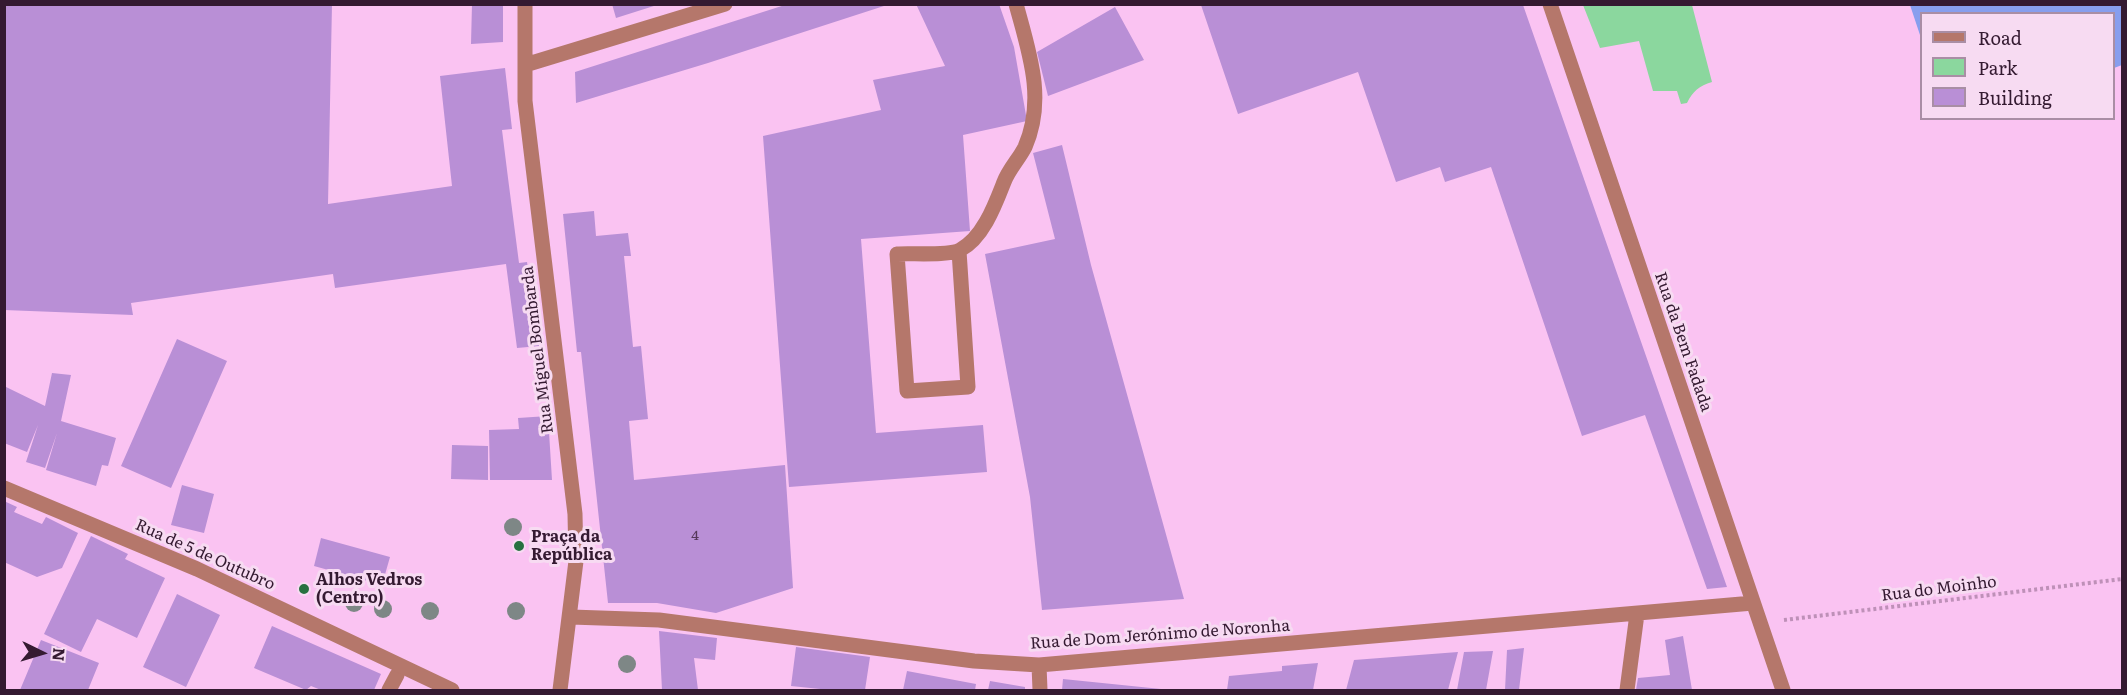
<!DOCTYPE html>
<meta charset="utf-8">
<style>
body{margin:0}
#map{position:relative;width:2127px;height:695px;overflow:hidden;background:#fac3f2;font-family:Literata,serif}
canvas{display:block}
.frame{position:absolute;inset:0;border:6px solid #341a31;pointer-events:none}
.legend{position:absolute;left:1920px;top:12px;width:195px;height:108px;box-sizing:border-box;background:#f7dbf2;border:2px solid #a98ea5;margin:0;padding:8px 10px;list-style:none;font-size:18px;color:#341a31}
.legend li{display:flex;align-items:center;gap:12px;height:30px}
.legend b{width:30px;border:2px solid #a98ea5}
.north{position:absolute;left:12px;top:623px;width:60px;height:60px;-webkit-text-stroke:4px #f7dbf2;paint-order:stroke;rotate:95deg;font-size:16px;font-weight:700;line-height:24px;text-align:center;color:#341a31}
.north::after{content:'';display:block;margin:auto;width:21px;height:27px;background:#341a31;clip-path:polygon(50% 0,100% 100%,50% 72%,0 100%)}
</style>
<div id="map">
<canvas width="2127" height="695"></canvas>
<div class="frame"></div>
<ul class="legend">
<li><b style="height:8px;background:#b5776b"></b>Road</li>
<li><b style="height:16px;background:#8bd79e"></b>Park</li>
<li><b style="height:16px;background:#b98fd6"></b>Building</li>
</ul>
<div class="north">N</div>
</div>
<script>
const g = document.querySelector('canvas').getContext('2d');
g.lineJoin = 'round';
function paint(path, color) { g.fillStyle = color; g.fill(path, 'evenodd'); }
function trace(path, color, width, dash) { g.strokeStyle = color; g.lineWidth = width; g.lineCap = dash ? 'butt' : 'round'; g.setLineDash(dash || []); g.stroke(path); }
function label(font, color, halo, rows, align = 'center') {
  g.font = font + ' Literata,serif'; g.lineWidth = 6; g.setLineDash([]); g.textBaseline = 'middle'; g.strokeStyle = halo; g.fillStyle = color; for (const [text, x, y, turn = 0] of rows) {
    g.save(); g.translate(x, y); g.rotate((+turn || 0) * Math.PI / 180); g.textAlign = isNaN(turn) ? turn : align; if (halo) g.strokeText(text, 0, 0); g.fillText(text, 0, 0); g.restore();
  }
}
const green = new Path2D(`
 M 1583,5 L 1692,5 L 1712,82 C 1699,86 1693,91 1687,103 L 1681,104 L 1677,91 L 1653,91 L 1639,41 L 1600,48 Z`);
const water = new Path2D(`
 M 1910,5 L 2122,5 L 2122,65 L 2114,68 L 2114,14 L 1922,14 L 1921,38 Z`);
const building = new Path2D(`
 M 4,4 L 332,4 L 328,204 L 452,186 L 440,76 L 505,68 L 512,129 L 502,130 L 508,178 L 519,263 L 527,262 L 539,346 L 517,348 L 506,264 L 335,288 L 333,274 L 131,303 L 133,315 L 4,310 Z
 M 472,4 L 503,4 L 503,42 L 471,44 Z
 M 612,4 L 657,4 L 657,5 L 616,18 Z
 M 788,4 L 887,5 L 708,63 L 576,103 L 575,72 Z
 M 916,4 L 999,4 L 1014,47 L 1027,121 L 963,135 L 970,231 L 861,239 L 876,433 L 983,425 L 987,472 L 789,487 L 763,136 L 881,110 L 873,80 L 945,66 Z
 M 1201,5 L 1523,5 L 1727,587 L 1707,589 L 1645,415 L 1582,436 L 1491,167 L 1445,182 L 1440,167 L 1396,182 L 1358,72 L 1238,114 Z
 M 1115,7 L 1144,60 L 1048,96 L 1037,52 Z
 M 1062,145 L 1091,265 L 1184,599 L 1042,610 L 1030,497 L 985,254 L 1055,239 L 1033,153 Z
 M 594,211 L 596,236 L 628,233 L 631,256 L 624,256 L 633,347 L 641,346 L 648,419 L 629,421 L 634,480 L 785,465 L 793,588 L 716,613 L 657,603 L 608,603 L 581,352 L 577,352 L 563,214 Z
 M 177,339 L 227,361 L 171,488 L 121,466 Z
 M 52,373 L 71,375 L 61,421 L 116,438 L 108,466 L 102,465 L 96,486 L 46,470 L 57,433 L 45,468 L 26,462 L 38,425 L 27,452 L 4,443 L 4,386 L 45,406 Z
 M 548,416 L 552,480 L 490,480 L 489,430 L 519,429 L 518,418 Z
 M 452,445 L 488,446 L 488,480 L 451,479 Z
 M 182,485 L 214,494 L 204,533 L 171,525 Z
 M 4,501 L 17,507 L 14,512 L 42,524 L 46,517 L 78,533 L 62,568 L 37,577 L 4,562 Z
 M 91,536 L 128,554 L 125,559 L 165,578 L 137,638 L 97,619 L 81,652 L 44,634 Z
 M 321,538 L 390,557 L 382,585 L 314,566 Z
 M 177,594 L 220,615 L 186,687 L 143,667 Z
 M 272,626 L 381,674 L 374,690 L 321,690 L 311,686 L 306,690 L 254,668 Z
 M 659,631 L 717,638 L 715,660 L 694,658 L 698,690 L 662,690 Z
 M 1683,636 L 1692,690 L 1636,690 L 1638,678 L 1670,675 L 1665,640 Z
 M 41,640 L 99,663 L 88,690 L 20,690 Z
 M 796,647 L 870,657 L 865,690 L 830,690 L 791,686 Z
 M 1524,648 L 1519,690 L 1505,690 L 1507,650 Z
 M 1493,651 L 1486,690 L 1457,690 L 1464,652 Z
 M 1458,652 L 1448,690 L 1346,690 L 1354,660 Z
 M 1318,663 L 1313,690 L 1227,690 L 1229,676 L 1282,671 L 1282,666 Z
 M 907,671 L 976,684 L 975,690 L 903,690 Z
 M 1063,679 L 1161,689 L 1161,690 L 1062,690 Z
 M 990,681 L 1025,687 L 1025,690 L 988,690 Z`);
const path = new Path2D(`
 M 1784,620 L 2122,579`);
const service = new Path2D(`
 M 959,251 L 968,387 L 907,391 L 897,254 C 911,253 949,256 960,250 C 983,238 995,205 1004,182 C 1009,169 1019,159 1025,147 C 1046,99 1029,52 1016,4`);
const pedestrian = new Path2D(`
 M 389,690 L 397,675`);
const minor = new Path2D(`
 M 525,4 L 525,101 L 575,514 L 576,561 L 560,690
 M 1550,4 L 1783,690
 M 525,65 L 725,4
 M 4,488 L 197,569 L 452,690
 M 571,617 L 659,620 L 974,661 L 1039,665 L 1753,603
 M 1039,665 L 1040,690
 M 1627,690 L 1637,614`);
const trees = [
 [513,527],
 [354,603],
 [383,609],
 [430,611],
 [516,611],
 [627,664]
];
const markers = [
 [519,546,6,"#277140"],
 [304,589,6,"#277140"]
];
const numberNames = [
 ["4",695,536]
];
const streetNames = [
 ["Rua da Bem Fadada",1683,342,71],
 ["Rua Miguel Bombarda",538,350,-97],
 ["Rua de 5 de Outubro",205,555,24],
 ["Rua do Moinho",1939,589,-7],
 ["Rua de Dom Jerónimo de Noronha",1160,635,-4]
];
const poiNames = [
 ["Praça da",531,537],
 ["República",531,555],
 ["Alhos Vedros",316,580],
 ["(Centro)",316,598]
];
paint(green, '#8bd79e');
paint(water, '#879eee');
paint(building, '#b98fd6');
trace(path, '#be90b8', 4, [3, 3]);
trace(service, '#b5776b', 15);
trace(pedestrian, '#b5776b', 15);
trace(minor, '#b5776b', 15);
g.fillStyle = '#7e8786';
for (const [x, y] of trees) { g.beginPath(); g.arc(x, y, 9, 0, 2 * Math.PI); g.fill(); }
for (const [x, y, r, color] of markers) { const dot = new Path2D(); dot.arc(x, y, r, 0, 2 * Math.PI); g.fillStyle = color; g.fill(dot); trace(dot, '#f7dbf2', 2); }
label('14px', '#55375a', null, numberNames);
label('16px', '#341a31', '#f7dbf2', streetNames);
label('bold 16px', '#341a31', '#f7dbf2', poiNames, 'left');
</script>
